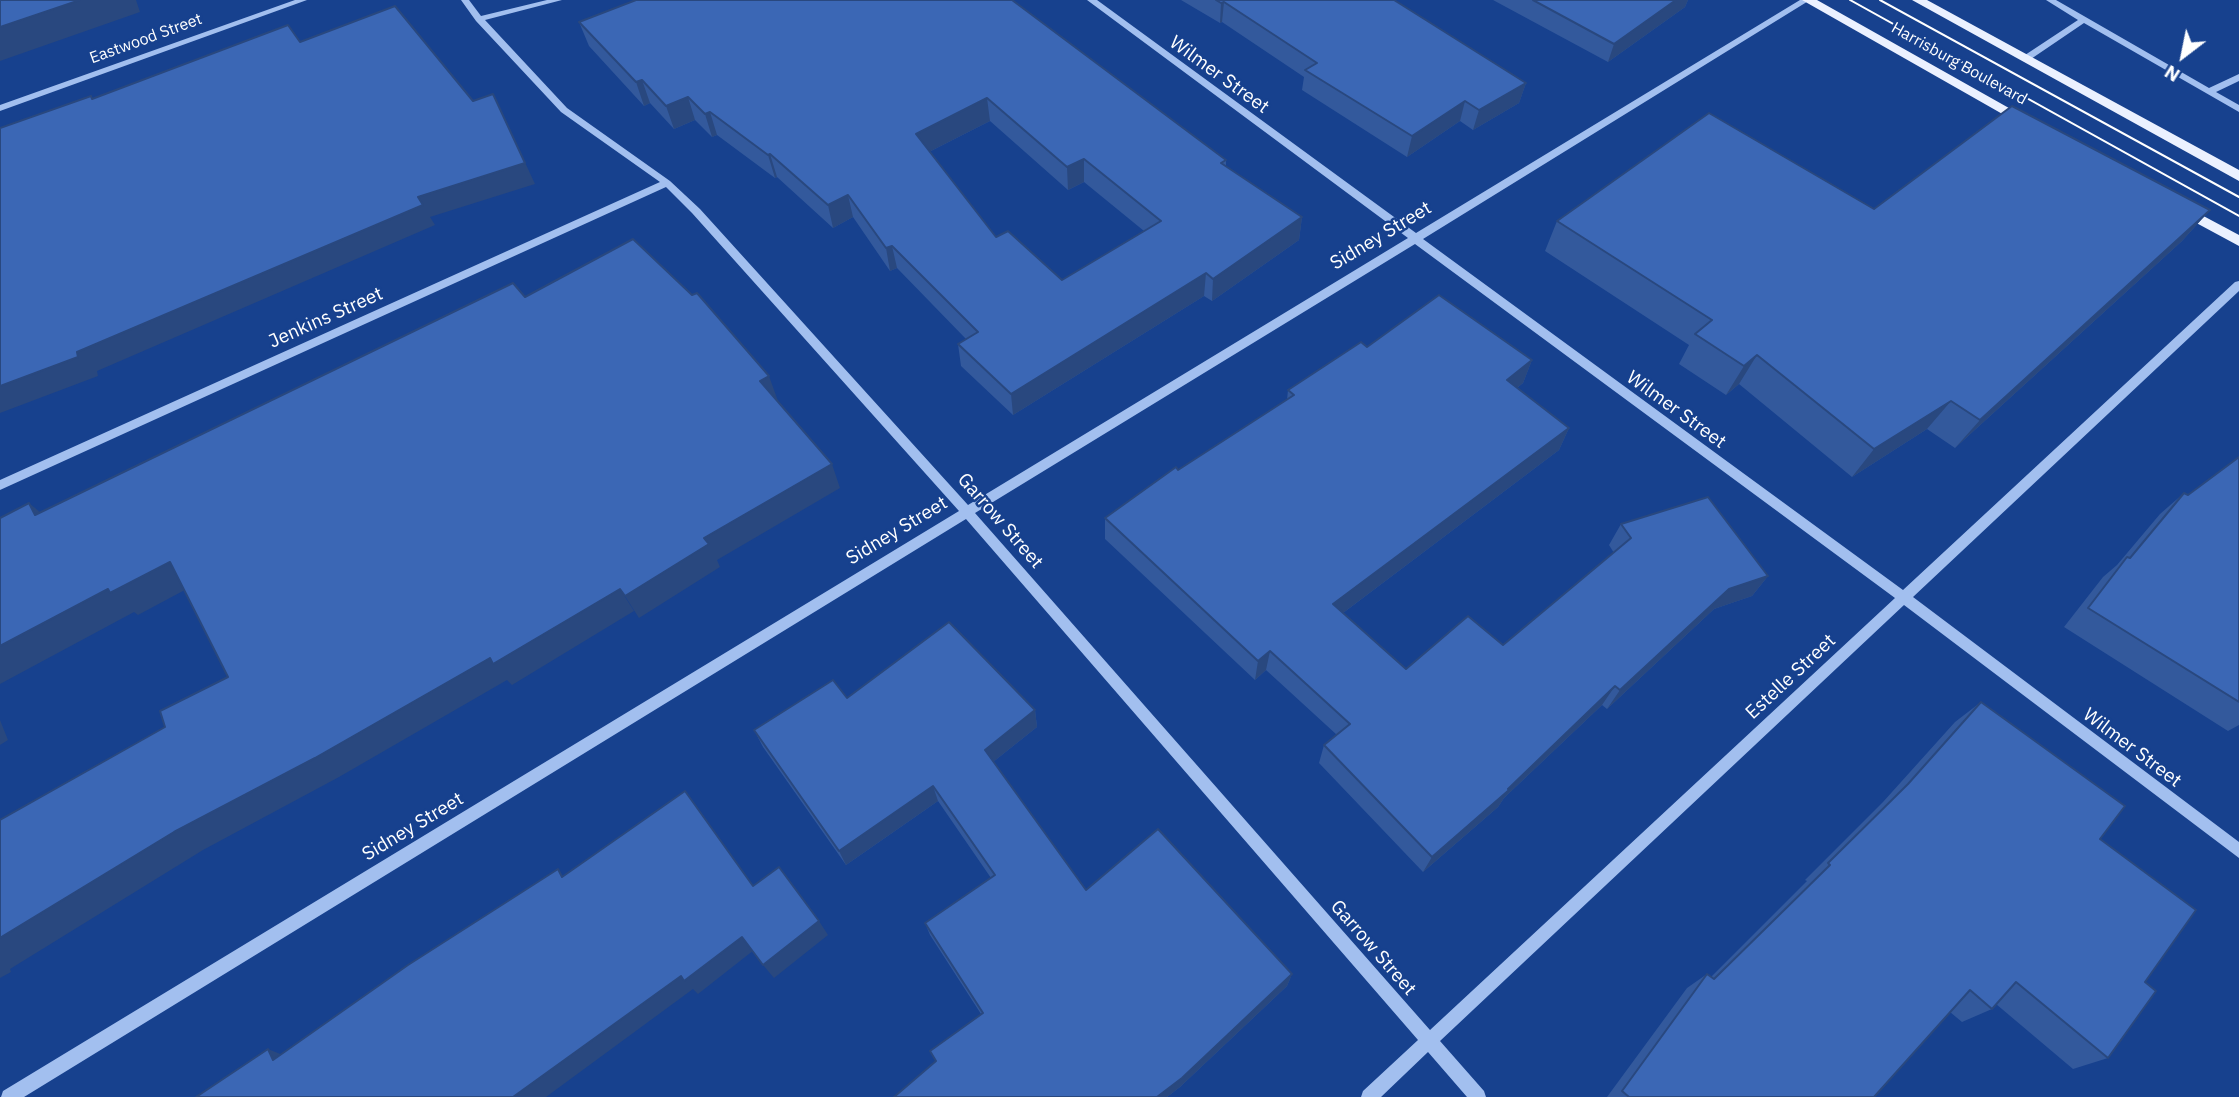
<!DOCTYPE html>
<style>
body{margin:0}
#map{position:relative;width:2239px;height:1097px;overflow:hidden;background:#17418e;font-family:"IBM Plex Sans",sans-serif}
canvas{display:block}
.north{position:absolute;left:2148px;top:21px;width:70px;height:70px;-webkit-text-stroke:5px #17418e;paint-order:stroke;rotate:212deg;font-size:19px;font-weight:700;line-height:28px;text-align:center;color:#fff}
.north::after{content:'';display:block;margin:auto;width:24px;height:32px;background:#fff;clip-path:polygon(50% 0,100% 100%,50% 72%,0 100%)}
</style>
<div id="map">
<canvas width="2239" height="1097"></canvas>
<div class="north">N</div>
</div>
<script>
const g = document.querySelector('canvas').getContext('2d');
g.lineJoin = 'round';
function paint(path, color) { g.fillStyle = color; g.fill(path, 'evenodd'); }
function trace(path, color, width, dash) { g.strokeStyle = color; g.lineWidth = width; g.lineCap = dash ? 'butt' : 'round'; g.setLineDash(dash || []); g.stroke(path); }
function label(font, color, halo, rows, align = 'center') {
  g.font = font + ' "IBM Plex Sans",sans-serif'; g.lineWidth = 5; g.setLineDash([]); g.textBaseline = 'middle'; g.strokeStyle = halo; g.fillStyle = color; for (const [text, x, y, turn = 0] of rows) {
    g.save(); g.translate(x, y); g.rotate((+turn || 0) * Math.PI / 180); g.textAlign = isNaN(turn) ? turn : align; if (halo) g.strokeText(text, 0, 0); g.fillText(text, 0, 0); g.restore();
  }
}
const minor = new Path2D(`
 M 295,0 L 307,0 L 0,111 L 0,105 Z
 M 461,0 L 469,0 L 481,16 L 547,0 L 562,0 L 485,20 L 567,108 L 670,181 L 700,209 L 968,505 L 1408,238 L 1087,0 L 1097,0 L 1416,233 L 1800,0 L 1810,0 L 1423,239 L 1903,590 L 2235,282 L 2239,281 L 2239,291 L 1913,597 L 2239,842 L 2239,858 L 1904,605 L 1440,1041 L 1484,1091 L 1486,1097 L 1467,1097 L 1428,1052 L 1381,1097 L 1361,1097 L 1363,1091 L 1418,1040 L 966,519 L 24,1097 L 1,1097 L 3,1091 L 959,511 L 692,213 L 666,187 L 0,490 L 0,480 L 660,182 L 561,112 L 476,21 ZM 1415,244 L 1895,598 L 1430,1030 L 975,513 Z
 M 2046,0 L 2056,0 L 2209,88 L 2239,74 L 2239,81 L 2216,92 L 2239,105 L 2239,112 L 2084,23 L 2028,61 L 2022,61 L 2022,57 L 2078,20 Z`);
const major = new Path2D(`
 M 1802,0 L 1817,0 L 2032,121 L 2025,125 L 2020,124 Z
 M 1912,0 L 1927,0 L 2239,170 L 2239,181 Z
 M 2181,204 L 2239,235 L 2239,246 L 2176,212 L 2176,206 Z`);
const tram = new Path2D(`
 M 1850,0 L 2239,216
 M 1880,0 L 2239,197`);
const wall = new Path2D(`
 M 636,0 L 1226,160 L 1226,166 L 1302,217 L 1299,240 L 1212,301 L 1204,296 L 1013,415 L 961,366 L 958,344 L 966,339 L 897,268 L 890,271 L 853,217 L 833,228 L 777,177 L 775,178 L 717,135 L 712,137 L 695,120 L 674,129 L 650,103 L 644,106 L 589,46 L 579,22 ZM 990,121 L 1068,190 L 1084,182 L 1144,231 L 1062,280 L 996,237 L 929,152 Z
 M 1181,0 L 1394,0 L 1526,83 L 1519,103 L 1473,130 L 1460,121 L 1407,157 L 1302,90 L 1304,77 L 1222,22 L 1220,23 Z
 M 1493,0 L 1688,0 L 1685,7 L 1608,62 Z
 M 1874,209 L 2210,210 L 2182,241 L 1955,448 L 1927,429 L 1852,477 L 1739,384 L 1726,395 L 1679,364 L 1689,345 L 1545,251 L 1557,221 Z
 M 1367,347 L 1532,360 L 1523,383 L 1517,388 L 1569,428 L 1559,450 L 1343,613 L 1406,669 L 1503,645 L 1614,553 L 1609,545 L 1621,524 L 1768,576 L 1752,596 L 1714,609 L 1607,709 L 1602,705 L 1504,798 L 1498,807 L 1423,872 L 1319,763 L 1324,745 L 1337,735 L 1266,670 L 1255,680 L 1105,539 L 1105,518 L 1287,400 L 1288,390 Z
 M 2239,457 L 2239,725 L 2228,731 L 2064,627 L 2103,577 L 2117,565 L 2160,514 L 2184,493 L 2188,495 Z
 M 847,698 L 1035,710 L 1037,727 L 993,762 L 1086,890 L 1292,974 L 1287,986 L 1180,1087 L 1167,1097 L 894,1097 L 935,1061 L 981,1014 L 930,935 L 925,923 L 991,878 L 938,801 L 846,865 L 763,747 L 754,730 Z
 M 1981,702 L 2100,839 L 2145,982 L 2108,1058 L 2073,1069 L 1996,1004 L 1992,1009 L 1962,1022 L 1950,1012 L 1874,1097 L 1607,1097 L 1687,988 L 1707,974 L 1711,977 L 1807,881 L 1805,880 L 1883,802 L 1955,722 Z`);
const shadedWall = new Path2D(`
 M 80,0 L 136,0 L 140,12 L 0,61 L 0,27 Z
 M 1676,0 L 1688,0 L 1685,7 L 1608,62 L 1614,44 Z
 M 1224,2 L 1222,22 L 1220,23 L 1221,3 Z
 M 642,80 L 650,103 L 644,106 L 636,82 Z
 M 1526,83 L 1519,103 L 1473,130 L 1479,110 Z
 M 688,97 L 695,120 L 674,129 L 666,106 Z
 M 987,98 L 990,121 L 919,157 L 916,134 Z
 M 1465,101 L 1460,121 L 1407,157 L 1412,136 Z
 M 710,112 L 717,135 L 712,137 L 705,114 Z
 M 503,115 L 535,184 L 430,217 L 435,225 L 97,371 L 98,376 L 0,413 L 0,386 L 418,197 Z
 M 770,154 L 777,177 L 775,178 L 768,155 Z
 M 1084,159 L 1084,182 L 1068,190 L 1067,167 Z
 M 848,195 L 853,217 L 833,228 L 828,205 Z
 M 2210,210 L 2182,241 L 1955,448 L 1980,420 Z
 M 1302,217 L 1299,240 L 1212,301 L 1213,279 Z
 M 892,246 L 897,268 L 890,271 L 886,248 Z
 M 1206,273 L 1204,296 L 1013,415 L 1011,394 Z
 M 1757,355 L 1739,384 L 1726,395 L 1744,366 Z
 M 1532,360 L 1523,383 L 1498,403 L 1507,380 Z
 M 769,376 L 778,401 L 768,406 L 760,381 Z
 M 1951,401 L 1927,429 L 1852,477 L 1874,449 Z
 M 1569,428 L 1559,450 L 1327,625 L 1333,604 Z
 M 832,464 L 840,488 L 717,560 L 720,567 L 639,618 L 625,596 L 704,538 Z
 M 29,503 L 58,527 L 35,515 Z
 M 170,562 L 196,584 L 138,615 L 134,612 L 0,684 L 0,646 L 108,589 Z
 M 1768,576 L 1752,596 L 1714,609 L 1607,709 L 1620,690 L 1729,589 Z
 M 620,589 L 634,611 L 512,685 L 507,680 L 339,777 L 203,850 L 10,969 L 11,972 L 0,978 L 0,938 L 174,832 L 490,658 Z
 M 1270,651 L 1266,670 L 1255,680 L 1258,661 Z
 M 1615,686 L 1602,705 L 1504,798 L 1498,807 L 1423,872 L 1432,857 L 1508,789 Z
 M 1035,710 L 1037,727 L 988,766 L 985,750 Z
 M 0,720 L 8,740 L 0,745 Z
 M 933,786 L 938,801 L 846,865 L 839,851 Z
 M 819,921 L 828,935 L 774,978 L 763,965 Z
 M 742,937 L 754,950 L 698,994 L 693,989 L 546,1097 L 513,1097 L 681,976 Z
 M 1292,974 L 1287,986 L 1180,1087 L 1167,1097 L 1157,1097 Z
 M 268,1049 L 295,1060 L 273,1060 Z`);
const building = new Path2D(`
 M 0,0 L 80,0 L 0,27 Z
 M 636,0 L 1012,0 L 1226,160 L 1221,163 L 1302,217 L 1213,279 L 1206,273 L 1011,394 L 958,344 L 978,332 L 892,246 L 886,248 L 848,195 L 828,205 L 770,154 L 768,155 L 710,112 L 705,114 L 688,97 L 666,106 L 642,80 L 636,82 L 579,22 ZM 987,98 L 1067,167 L 1084,159 L 1161,221 L 1062,280 L 1008,231 L 996,237 L 916,134 Z
 M 1216,0 L 1394,0 L 1526,83 L 1479,110 L 1465,101 L 1412,136 L 1305,70 L 1317,63 L 1224,2 L 1221,3 Z
 M 1533,0 L 1676,0 L 1614,44 Z
 M 395,6 L 473,101 L 493,94 L 525,163 L 418,197 L 423,205 L 77,352 L 78,357 L 0,386 L 0,128 L 91,96 L 92,99 L 288,25 L 300,42 Z
 M 2012,106 L 2210,210 L 1980,420 L 1951,401 L 1874,449 L 1757,355 L 1744,366 L 1695,334 L 1712,320 L 1557,221 L 1709,113 L 1874,209 Z
 M 633,239 L 692,295 L 697,293 L 769,376 L 760,381 L 832,464 L 704,538 L 709,544 L 625,596 L 620,589 L 493,664 L 490,658 L 315,758 L 174,832 L 0,938 L 0,820 L 165,727 L 160,711 L 228,677 L 170,562 L 110,593 L 108,589 L 0,646 L 0,518 L 29,503 L 35,515 L 513,283 L 525,297 Z
 M 1439,295 L 1532,360 L 1507,380 L 1569,428 L 1333,604 L 1406,669 L 1468,616 L 1503,645 L 1631,538 L 1621,524 L 1708,497 L 1768,576 L 1729,589 L 1620,690 L 1615,686 L 1508,789 L 1509,790 L 1432,857 L 1324,745 L 1350,724 L 1270,651 L 1258,661 L 1105,518 L 1176,467 L 1178,470 L 1294,395 L 1288,390 L 1361,342 L 1367,347 Z
 M 2239,457 L 2239,702 L 2088,608 L 2127,557 L 2130,558 L 2184,493 L 2188,495 Z
 M 949,622 L 1035,710 L 985,750 L 1086,890 L 1158,829 L 1292,974 L 1182,1078 L 1157,1097 L 894,1097 L 936,1061 L 930,1051 L 983,1013 L 925,923 L 995,875 L 933,786 L 839,851 L 754,730 L 833,680 L 847,698 Z
 M 1981,702 L 2125,806 L 2100,839 L 2196,910 L 2145,982 L 2156,991 L 2108,1058 L 2016,982 L 1992,1009 L 1970,990 L 1874,1097 L 1629,1097 L 1622,1091 L 1707,974 L 1714,979 L 1830,865 L 1828,863 L 1908,784 Z
 M 685,791 L 753,886 L 779,867 L 819,921 L 763,965 L 742,937 L 684,981 L 681,976 L 513,1097 L 196,1097 L 268,1049 L 273,1060 L 408,965 L 558,869 L 562,877 Z`);
const farStreetnames = [
 ["Eastwood Street",146,39,-20],
 ["Harrisburg Boulevard",1959,64,29]
];
const streetNames = [
 ["Wilmer Street",1219,75,36],
 ["Sidney Street",1381,236,-31],
 ["Jenkins Street",326,318,-24],
 ["Wilmer Street",1676,410,36],
 ["Garrow Street",1000,521,49],
 ["Sidney Street",897,531,-31],
 ["Estelle Street",1791,677,-43],
 ["Wilmer Street",2132,748,37],
 ["Sidney Street",413,827,-31],
 ["Garrow Street",1373,948,49]
];
paint(minor, '#a2bfef');
paint(major, '#ebf1ff');
trace(tram, '#fff', 2);
paint(wall, '#33599c');
paint(shadedWall, '#29487f');
paint(building, '#3b67b5');
trace(building, '#29487f', 2);
label('16px', '#fff', '#17418e', farStreetnames);
label('19px', '#fff', '#17418e', streetNames);
</script>
